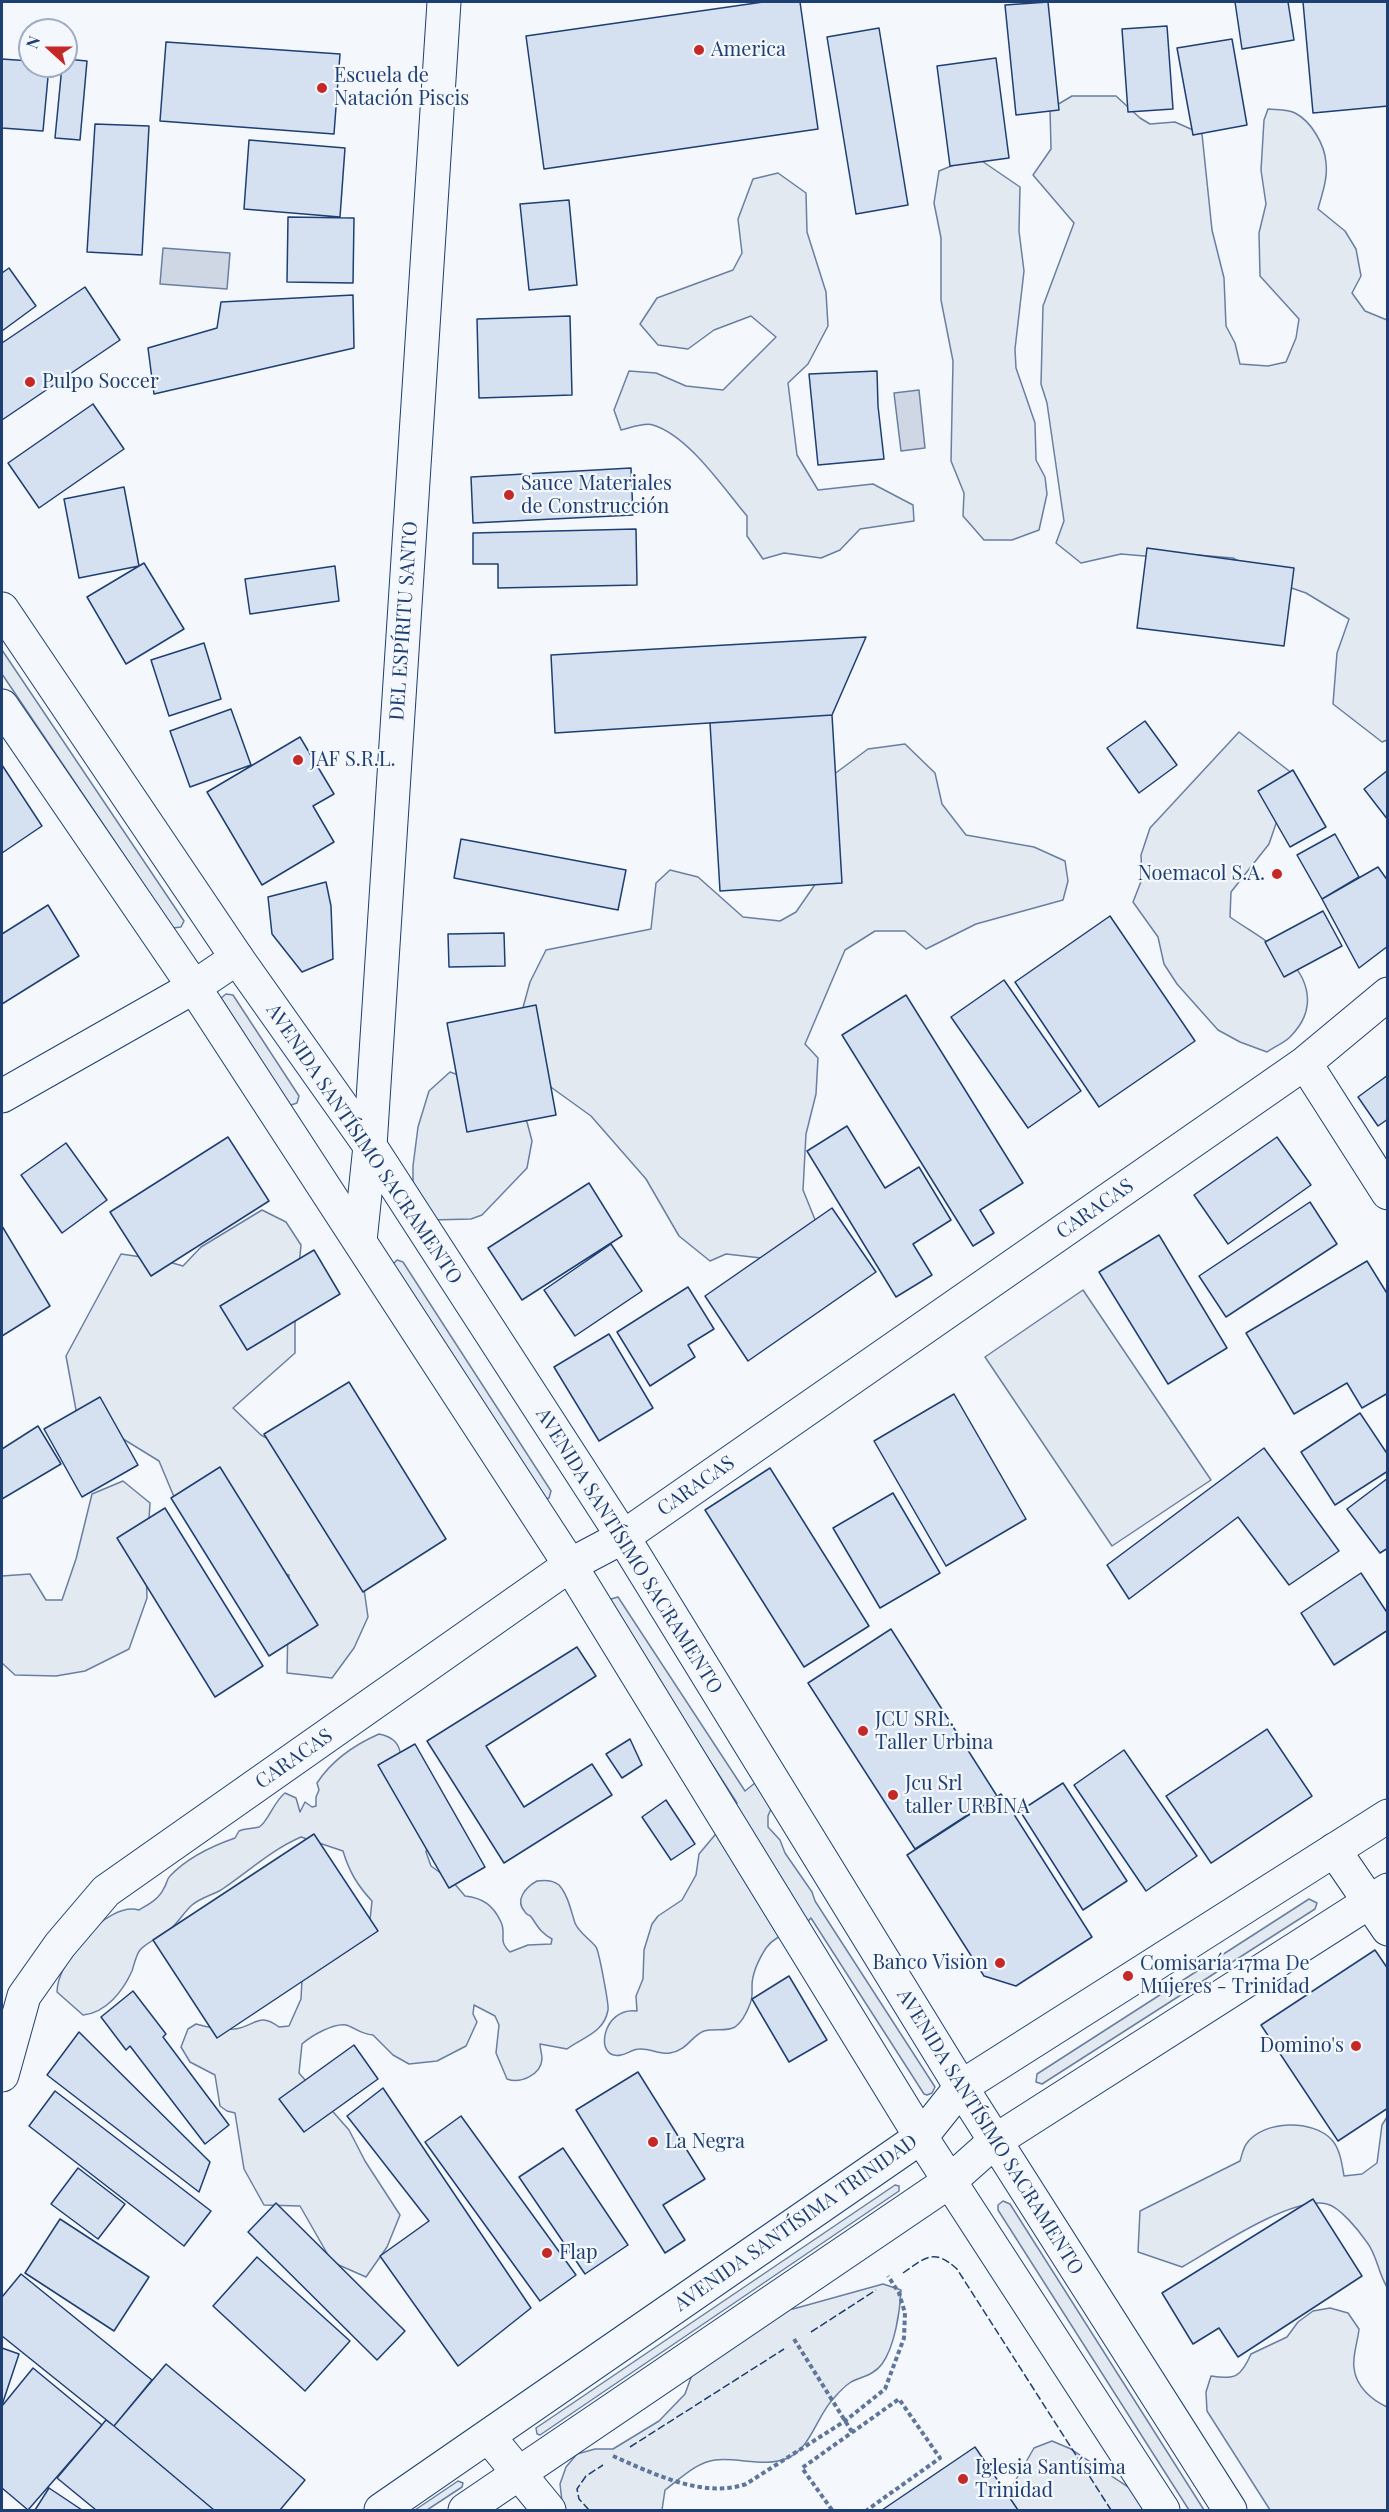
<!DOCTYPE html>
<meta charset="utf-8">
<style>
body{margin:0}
#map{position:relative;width:1389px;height:2512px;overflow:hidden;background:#f4f7fb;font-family:"Playfair Display",serif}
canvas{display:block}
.frame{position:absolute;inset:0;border:3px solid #1d3f73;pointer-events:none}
.north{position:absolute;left:18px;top:18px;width:60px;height:60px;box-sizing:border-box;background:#f4f7fb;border:2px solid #9eadc5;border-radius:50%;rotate:291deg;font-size:16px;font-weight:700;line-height:24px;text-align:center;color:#1d3f73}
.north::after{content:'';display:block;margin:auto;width:21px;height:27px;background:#c62828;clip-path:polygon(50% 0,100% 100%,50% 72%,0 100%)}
</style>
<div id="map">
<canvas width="1389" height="2512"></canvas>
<div class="frame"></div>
<div class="north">N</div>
</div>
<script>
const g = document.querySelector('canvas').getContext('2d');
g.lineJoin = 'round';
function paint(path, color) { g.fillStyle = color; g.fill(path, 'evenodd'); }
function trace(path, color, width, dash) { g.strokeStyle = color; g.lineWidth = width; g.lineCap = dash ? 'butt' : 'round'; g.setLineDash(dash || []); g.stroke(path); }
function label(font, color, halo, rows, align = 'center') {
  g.font = font + ' "Playfair Display",serif'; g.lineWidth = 4.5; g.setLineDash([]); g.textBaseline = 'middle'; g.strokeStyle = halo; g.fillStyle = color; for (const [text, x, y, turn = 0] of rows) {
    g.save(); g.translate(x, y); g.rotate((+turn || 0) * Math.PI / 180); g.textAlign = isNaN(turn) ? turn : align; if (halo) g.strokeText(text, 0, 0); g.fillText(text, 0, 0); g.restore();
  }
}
const green = new Path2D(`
 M 1072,96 L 1116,96 L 1140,118 L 1150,124 L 1175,122 L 1202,134 L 1212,230 L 1224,278 L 1226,326 L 1235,343 L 1240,364 L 1268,366 L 1286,362 L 1296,338 L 1299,319 L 1260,276 L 1259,233 L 1266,204 L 1261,170 L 1264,120 L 1268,109 C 1276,110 1288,109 1295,113 C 1311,121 1325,145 1326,163 C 1328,178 1322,194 1318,209 L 1345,231 L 1356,249 L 1361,276 L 1352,293 L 1365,311 L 1387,320 L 1387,740 L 1382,742 L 1333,704 L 1337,653 L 1349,619 L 1306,593 L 1277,583 L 1233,558 L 1197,555 L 1168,558 L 1121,554 L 1081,563 L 1056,543 L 1064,521 L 1047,403 L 1041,384 L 1043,306 L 1074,223 L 1033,175 L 1051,149 L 1050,109 Z
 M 979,159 L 1020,187 L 1019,231 L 1024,271 L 1015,349 L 1016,368 L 1035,423 L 1036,460 L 1045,477 L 1047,494 L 1039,530 L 1012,540 L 984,540 L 963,516 L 964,493 L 951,461 L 953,361 L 941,300 L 941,238 L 934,203 L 939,171 L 961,162 Z
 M 778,173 L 806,193 L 807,232 L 826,292 L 828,326 L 808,364 L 788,383 L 797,455 L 818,490 L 873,484 L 913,505 L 914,521 L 860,529 L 840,550 L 821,558 L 784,553 L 763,559 L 747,536 L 747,516 C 724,489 689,436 653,425 C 645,422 630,428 621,430 L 614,410 L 629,371 L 656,373 L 686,386 L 723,390 L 776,337 L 751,316 L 714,330 L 688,349 L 658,345 L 640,324 L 657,298 L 733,270 L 742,253 L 738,219 L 753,179 Z
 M 2,650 L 184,921 L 181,927 L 173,928 L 2,674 Z
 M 1239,732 L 1293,774 L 1269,844 L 1231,892 L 1230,917 C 1247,929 1267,940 1283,954 C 1310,978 1318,1009 1290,1037 C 1284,1043 1274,1047 1267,1052 L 1240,1042 L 1218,1030 L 1177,984 L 1164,964 L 1158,937 L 1133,902 L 1142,879 L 1141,855 L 1150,828 Z
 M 905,744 L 935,773 L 942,804 L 966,835 L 1034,847 L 1065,861 L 1068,881 L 1063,900 L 976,924 L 926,949 L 905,931 L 875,931 L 845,950 L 805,1044 L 818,1058 L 816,1094 L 806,1134 L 803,1190 L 816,1222 L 770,1259 L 726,1254 L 710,1261 L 679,1236 L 646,1179 L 591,1116 L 541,1080 L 519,1022 L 530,982 L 546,950 L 651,929 L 656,883 L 670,870 L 698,877 L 743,917 L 780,921 L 796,912 L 814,886 L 834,833 L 829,778 L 868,749 Z
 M 226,994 L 233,995 L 299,1096 L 297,1103 L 291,1105 L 288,1103 L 221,998 Z
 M 450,1072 L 467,1078 L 527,1122 L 532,1141 L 527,1168 L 482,1215 L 471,1219 L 431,1220 L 413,1196 L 413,1166 L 418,1127 L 429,1091 Z
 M 262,1210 L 286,1222 L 301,1245 L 295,1310 L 295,1353 L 233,1408 L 261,1435 L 294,1453 L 364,1589 L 368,1617 L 354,1648 L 332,1678 L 287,1673 L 289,1575 L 257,1566 L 177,1504 L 159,1461 L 76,1410 L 66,1356 L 121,1254 L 162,1260 L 183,1266 L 201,1247 Z
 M 397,1260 L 403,1262 L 551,1491 L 549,1498 L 544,1500 L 392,1265 Z
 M 1083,1290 L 1211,1480 L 1112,1546 L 985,1357 Z
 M 123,1481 L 150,1503 L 146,1566 L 147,1598 L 129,1649 L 85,1671 L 56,1676 L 15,1675 L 2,1663 L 2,1576 L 30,1574 L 46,1600 L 62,1600 L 76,1559 L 92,1494 Z
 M 618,1597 L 745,1791 L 760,1779 L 775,1799 L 768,1816 L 768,1827 L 780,1840 L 785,1853 L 812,1892 L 815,1901 L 935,2087 L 932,2093 L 927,2095 L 924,2094 L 811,1918 C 800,1933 778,1931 766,1948 C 759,1959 752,1972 752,1986 C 752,1993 753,1997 750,2004 C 747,2012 742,2022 735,2027 C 726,2032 714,2028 704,2031 C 691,2036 688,2050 670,2053 C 660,2055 650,2048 639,2049 C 633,2049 627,2054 621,2055 C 593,2061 602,2006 637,2011 L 636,1996 L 643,1979 L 644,1950 L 652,1924 L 658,1916 L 682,1900 L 696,1875 L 699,1854 L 725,1823 L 737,1803 L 610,1606 L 611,1599 Z
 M 379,1734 C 393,1737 400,1743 401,1758 L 431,1834 L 426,1852 L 431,1866 L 453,1882 L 465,1896 C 483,1898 493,1905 501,1922 C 507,1935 497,1940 510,1952 L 528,1945 L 551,1944 L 552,1939 C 541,1933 538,1927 532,1918 C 527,1912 530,1918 525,1912 C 514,1900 526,1887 537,1881 C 544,1880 553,1880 559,1885 C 568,1895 571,1911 575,1923 C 579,1933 590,1939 596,1947 C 599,1951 609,2005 608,2010 C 604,2033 583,2037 567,2049 L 540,2044 C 540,2048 542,2054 542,2059 C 541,2075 520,2084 507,2079 L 496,2053 L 499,2025 L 495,2016 L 474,2005 L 473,2014 L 477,2022 L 466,2046 L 437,2061 L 409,2064 L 393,2055 L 373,2035 C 360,2034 354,2027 346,2025 C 333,2023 311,2036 302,2044 L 299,2073 L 349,2130 L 365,2161 L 400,2215 L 387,2247 L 366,2277 L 332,2262 L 300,2206 L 264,2205 L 244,2169 L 235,2113 L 227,2111 L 220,2106 L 215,2075 L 190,2062 L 181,2047 L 188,2029 L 196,2024 C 210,2028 220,2030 234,2029 C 255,2027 258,2011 279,2027 L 289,2026 L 301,1999 L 302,1979 L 370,1920 L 372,1901 C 357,1885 349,1871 343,1851 L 301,1837 C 271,1850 248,1872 221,1890 C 212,1895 200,1898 192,1905 C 183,1913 177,1925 167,1932 C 158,1938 147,1942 140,1950 C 136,1955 134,1965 132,1971 C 123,1991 106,2013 83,2015 L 57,1992 C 57,1962 106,1901 139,1910 C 149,1904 159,1899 164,1888 C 167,1884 166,1880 170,1876 C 187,1858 212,1846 235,1838 L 239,1831 C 245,1828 252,1829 259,1827 C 267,1824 274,1801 285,1793 L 296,1798 L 300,1812 L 305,1802 L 312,1807 L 316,1806 L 316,1797 L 319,1790 L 317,1783 C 332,1760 354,1745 379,1734 Z
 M 1309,1899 L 1317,1903 L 1315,1909 L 1042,2084 L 1036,2082 L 1037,2074 Z
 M 1387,2117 L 1387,2287 C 1378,2273 1377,2254 1366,2241 C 1359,2231 1340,2207 1327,2204 C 1293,2195 1212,2250 1182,2267 L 1138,2252 L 1140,2211 L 1240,2161 C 1242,2155 1243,2148 1247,2143 C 1264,2120 1313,2119 1332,2140 C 1340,2149 1342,2164 1344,2176 L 1362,2174 L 1377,2163 L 1382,2125 Z
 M 895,2185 L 899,2186 L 899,2191 L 540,2435 L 537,2434 L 536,2428 Z
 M 1003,2201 L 1010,2204 L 1204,2510 L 1189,2510 L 998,2210 L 998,2205 Z
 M 883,2284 L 901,2290 C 900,2311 895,2346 882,2364 C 874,2375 861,2377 851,2382 C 845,2386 839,2392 834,2398 C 817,2415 811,2448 788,2458 C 765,2468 739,2457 715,2460 C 697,2462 680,2479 665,2490 L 662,2510 L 563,2510 L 560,2484 L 566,2467 L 577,2454 L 595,2449 L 613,2449 L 659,2421 L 685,2394 L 697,2361 L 755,2305 L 793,2309 Z
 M 1330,2308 L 1348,2313 L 1359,2329 C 1358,2341 1352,2357 1354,2368 C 1356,2387 1372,2400 1387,2407 L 1387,2510 L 1270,2510 L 1207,2411 L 1206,2392 L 1211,2376 C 1235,2380 1241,2377 1251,2354 L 1287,2337 L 1298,2322 L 1313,2311 Z
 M 1052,2441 L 1071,2449 L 1163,2510 L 1004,2510 L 1014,2483 L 1034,2448 Z
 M 458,2481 L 463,2483 L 462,2487 L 427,2510 L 415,2510 Z`);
const water = new Path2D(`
 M 163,248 L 230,253 L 227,289 L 160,284 Z
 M 919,390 L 925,448 L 901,451 L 894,393 Z`);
const building = new Path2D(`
 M 763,2 L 800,2 L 818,129 L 544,169 L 526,36 Z
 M 1048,2 L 1059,110 L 1016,115 L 1005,5 Z
 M 1235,2 L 1288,2 L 1294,40 L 1242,49 Z
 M 1303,2 L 1388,2 L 1388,106 L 1313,113 Z
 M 1167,26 L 1173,109 L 1128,112 L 1122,29 Z
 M 879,28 L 908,205 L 856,214 L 827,37 Z
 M 1232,39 L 1247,125 L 1193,135 L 1177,48 Z
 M 166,42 L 340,54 L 334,134 L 160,121 Z
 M 996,58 L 1009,158 L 950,166 L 937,66 Z
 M 2,59 L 30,61 L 30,66 L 49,66 L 43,131 L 2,128 Z
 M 66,59 L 87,61 L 80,140 L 55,138 L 62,66 L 66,66 Z
 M 95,124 L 149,126 L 142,255 L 87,252 Z
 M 249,140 L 345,148 L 340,217 L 244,209 Z
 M 569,200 L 577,285 L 529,290 L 520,204 Z
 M 288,217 L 354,218 L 353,283 L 287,282 Z
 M 9,268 L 36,306 L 2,331 L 2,273 Z
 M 85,287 L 120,340 L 2,420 L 2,343 Z
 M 353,295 L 354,348 L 154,394 L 148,348 L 217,328 L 221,302 Z
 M 570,316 L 572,395 L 479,398 L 477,319 Z
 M 877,371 L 878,406 L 884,459 L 818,465 L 809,374 Z
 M 93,404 L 124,449 L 39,508 L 8,463 Z
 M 631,468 L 633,515 L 473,523 L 471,477 Z
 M 124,487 L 139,566 L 79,578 L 64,499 Z
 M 636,529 L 637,585 L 498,588 L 498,564 L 473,564 L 473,533 Z
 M 1147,548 L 1294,568 L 1284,646 L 1137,628 Z
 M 144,563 L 184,629 L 126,664 L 87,597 Z
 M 335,566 L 339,601 L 250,614 L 245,579 Z
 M 866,637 L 832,715 L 555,733 L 551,655 Z
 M 204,643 L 221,699 L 169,716 L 151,660 Z
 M 231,709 L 251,765 L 190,787 L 170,731 Z
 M 832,715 L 842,883 L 720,891 L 710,723 Z
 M 1145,721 L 1177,765 L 1139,793 L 1107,748 Z
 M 300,737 L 334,794 L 313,806 L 334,842 L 262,885 L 207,792 Z
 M 2,765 L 42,826 L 2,853 Z
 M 1293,770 L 1326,827 L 1290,847 L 1258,791 Z
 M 1388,770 L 1388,820 L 1364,789 Z
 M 1335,834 L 1359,877 L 1322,899 L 1297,855 Z
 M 461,839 L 626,870 L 618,910 L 454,878 Z
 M 1378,867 L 1388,881 L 1388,946 L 1359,968 L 1322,899 Z
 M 326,882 L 331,906 L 333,959 L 302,972 L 272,934 L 268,897 Z
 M 48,905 L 79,956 L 2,1004 L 2,934 Z
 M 1323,911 L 1342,946 L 1284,977 L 1265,942 Z
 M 1110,916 L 1195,1041 L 1099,1107 L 1015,982 Z
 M 504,933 L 505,966 L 449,967 L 448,934 Z
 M 1004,980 L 1081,1091 L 1028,1128 L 951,1017 Z
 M 906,995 L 1023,1183 L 980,1210 L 994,1233 L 973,1246 L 842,1035 Z
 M 536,1005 L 556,1115 L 467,1132 L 447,1023 Z
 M 1388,1075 L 1388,1119 L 1378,1126 L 1358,1097 Z
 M 847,1126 L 885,1188 L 919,1167 L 951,1220 L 913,1244 L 932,1275 L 896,1297 L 807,1151 Z
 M 228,1137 L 269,1201 L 151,1276 L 110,1212 Z
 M 1277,1137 L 1311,1185 L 1228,1244 L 1194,1195 Z
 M 66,1143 L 107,1200 L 62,1233 L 21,1175 Z
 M 589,1183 L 622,1236 L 522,1300 L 488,1248 Z
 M 1310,1202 L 1337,1244 L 1226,1317 L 1199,1276 Z
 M 832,1208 L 876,1272 L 748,1361 L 705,1296 Z
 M 2,1226 L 50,1306 L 2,1336 Z
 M 1159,1235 L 1227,1348 L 1168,1384 L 1099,1272 Z
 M 611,1244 L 642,1291 L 575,1336 L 544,1290 Z
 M 314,1250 L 340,1294 L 247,1350 L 220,1306 Z
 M 1367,1261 L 1388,1295 L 1388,1393 L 1362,1408 L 1347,1383 L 1294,1414 L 1246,1333 Z
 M 688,1287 L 714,1329 L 688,1345 L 695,1357 L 650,1386 L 617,1332 Z
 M 609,1334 L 653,1408 L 599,1441 L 554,1367 Z
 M 349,1382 L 446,1539 L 363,1592 L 264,1434 Z
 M 954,1394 L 1026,1519 L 946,1566 L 874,1441 Z
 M 100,1397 L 138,1465 L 82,1497 L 44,1429 Z
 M 1360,1413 L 1388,1455 L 1388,1471 L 1335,1505 L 1301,1452 Z
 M 38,1426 L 61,1464 L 2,1499 L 2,1449 Z
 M 1264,1448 L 1339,1551 L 1289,1585 L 1238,1517 L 1129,1599 L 1107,1565 Z
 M 220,1467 L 318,1625 L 269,1656 L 171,1498 Z
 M 770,1468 L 869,1626 L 804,1667 L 705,1510 Z
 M 1388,1478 L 1388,1548 L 1380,1553 L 1347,1509 Z
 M 893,1493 L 940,1573 L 880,1608 L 833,1528 Z
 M 165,1508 L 263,1666 L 215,1697 L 117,1538 Z
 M 1361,1573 L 1388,1614 L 1388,1630 L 1334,1665 L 1301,1613 Z
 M 891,1629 L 997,1796 L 915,1849 L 808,1683 Z
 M 577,1647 L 596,1676 L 486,1746 L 524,1807 L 592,1764 L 612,1795 L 504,1863 L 427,1741 Z
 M 1267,1729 L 1312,1796 L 1211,1863 L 1166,1796 Z
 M 630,1739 L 642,1765 L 622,1778 L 606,1754 Z
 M 415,1744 L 485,1867 L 449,1888 L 378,1765 Z
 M 1124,1750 L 1197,1856 L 1146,1891 L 1074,1785 Z
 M 1063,1783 L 1127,1881 L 1083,1910 L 1020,1811 Z
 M 1001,1794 L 1092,1937 L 1016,1986 L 984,1976 L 907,1855 Z
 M 666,1800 L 695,1844 L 671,1860 L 642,1817 Z
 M 314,1834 L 378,1931 L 217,2038 L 153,1940 Z
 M 1375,1950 L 1388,1969 L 1388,2108 L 1338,2141 L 1261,2025 Z
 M 789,1976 L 827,2040 L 789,2062 L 752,1999 Z
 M 133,1991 L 166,2034 L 163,2037 L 229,2125 L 205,2144 L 130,2046 L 126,2050 L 101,2017 Z
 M 79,2032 L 210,2162 L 199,2192 L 47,2075 Z
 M 354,2045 L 378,2079 L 304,2132 L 279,2099 Z
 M 638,2072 L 705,2179 L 663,2205 L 685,2240 L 665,2253 L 576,2110 Z
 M 383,2088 L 531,2308 L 458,2366 L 380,2256 L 429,2221 L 347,2116 Z
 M 55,2091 L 211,2211 L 184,2246 L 29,2126 Z
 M 461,2116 L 576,2275 L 540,2301 L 425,2142 Z
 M 563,2148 L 628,2245 L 585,2274 L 519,2177 Z
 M 78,2168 L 125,2204 L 98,2239 L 51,2204 Z
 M 1313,2199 L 1362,2276 L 1238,2357 L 1219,2328 L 1193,2344 L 1162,2293 Z
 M 276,2203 L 405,2331 L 377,2360 L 248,2232 Z
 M 60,2219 L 149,2277 L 114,2331 L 25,2273 Z
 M 257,2257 L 350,2341 L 305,2391 L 213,2306 Z
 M 21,2274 L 152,2380 L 114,2426 L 2,2336 L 2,2297 Z
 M 2,2348 L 19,2354 L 2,2405 Z
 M 166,2364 L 305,2480 L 280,2510 L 214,2510 L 114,2426 Z
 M 33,2368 L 102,2425 L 28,2510 L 2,2488 L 2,2406 Z
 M 106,2420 L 114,2426 L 214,2510 L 96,2510 L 57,2478 Z
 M 975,2447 L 1018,2510 L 882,2510 Z
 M 49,2488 L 82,2510 L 35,2510 Z`);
const path = new Path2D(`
 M 794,2339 L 852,2432
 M 613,2456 C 652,2473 703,2499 746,2484 L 845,2421 L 885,2389 L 904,2338 L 905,2313 L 899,2293 L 888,2276
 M 832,2510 L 802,2468 L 899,2399 L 940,2458 L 867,2510`);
const minor = new Path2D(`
 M 1305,1063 L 1388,1193
 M 2,1096 L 194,987 L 237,958
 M 360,1241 L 370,1146 L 444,2
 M 1334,1850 L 1388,1929
 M 2,2075 L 24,1996 L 60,1945 L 106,1891 L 570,1565 L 623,1537 L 1305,1063 L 1388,994
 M 489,2437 L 549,2510`);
const major = new Path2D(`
 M 2,609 L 237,958 L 370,1146 L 623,1537 L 961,2087 L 1230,2510
 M 2,706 L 194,987 L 570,1565 L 921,2137 L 1163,2510
 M 381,2510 L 921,2137 L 961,2087 L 1388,1816
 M 465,2510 L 950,2181 L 995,2141 L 1388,1890`);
const fence = new Path2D(`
 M 903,2273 C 926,2257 934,2248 957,2269 L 1111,2510
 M 811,2332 L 876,2290
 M 630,2447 L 784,2349
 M 589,2510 L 579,2499 L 577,2489 L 586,2476 L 603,2465`);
const markers = [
 [699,50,6,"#c62828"],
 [322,88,6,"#c62828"],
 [30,382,6,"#c62828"],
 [509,495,6,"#c62828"],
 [298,760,6,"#c62828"],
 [1277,874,6,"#c62828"],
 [863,1731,6,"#c62828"],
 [893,1795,6,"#c62828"],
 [1000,1963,6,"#c62828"],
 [1128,1976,6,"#c62828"],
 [1356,2046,6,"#c62828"],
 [653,2142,6,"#c62828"],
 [547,2253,6,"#c62828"],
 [963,2479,6,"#c62828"]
];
const poiNames = [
 ["America",711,50],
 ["Escuela de",334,76],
 ["Natación Piscis",334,99],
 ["Pulpo Soccer",42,382],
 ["Sauce Materiales",521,484],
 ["de Construcción",521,507],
 ["JAF S.R.L.",310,760],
 ["Noemacol S.A.",1265,874,"right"],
 ["JCU SRL.",875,1720],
 ["Taller Urbina",875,1743],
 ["Jcu Srl",905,1784],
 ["taller URBINA",905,1807],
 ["Banco Vision",988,1963,"right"],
 ["Comisaría 17ma De",1140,1964],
 ["Mujeres - Trinidad",1140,1987],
 ["Domino's",1344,2046,"right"],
 ["La Negra",665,2142],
 ["Flap",559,2253],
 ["Iglesia Santísima",975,2468],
 ["Trinidad",975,2491]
];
const streetNames = [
 ["DEL ESPÍRITU SANTO",404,621,-86],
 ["AVENIDA SANTÍSIMO SACRAMENTO",364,1144,56],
 ["CARACAS",1095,1209,-35],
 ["CARACAS",696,1486,-35],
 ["AVENIDA SANTÍSIMO SACRAMENTO",629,1551,58],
 ["CARACAS",294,1759,-35],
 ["AVENIDA SANTÍSIMO SACRAMENTO",990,2132,58],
 ["AVENIDA SANTÍSIMA TRINIDAD",796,2223,-35]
];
paint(green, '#e3e9f0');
trace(green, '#687fa3', 1.5);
paint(water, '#cfd7e4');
trace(water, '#687fa3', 1.5);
paint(building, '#d5e0f0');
trace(building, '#1d3f73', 1.5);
trace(minor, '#1d3f73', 35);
trace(major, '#1d3f73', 35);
trace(path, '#5e769c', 4, [4.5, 3]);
trace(minor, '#f4f7fb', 33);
trace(major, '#f4f7fb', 33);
trace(fence, '#1d3f73', 1.5, [8, 3]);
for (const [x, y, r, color] of markers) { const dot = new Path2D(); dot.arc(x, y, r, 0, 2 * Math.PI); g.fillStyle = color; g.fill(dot); trace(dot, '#f4f7fb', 2); }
label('20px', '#1d3f73', '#f4f7fb', poiNames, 'left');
label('20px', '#1d3f73', '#f4f7fb', streetNames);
</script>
